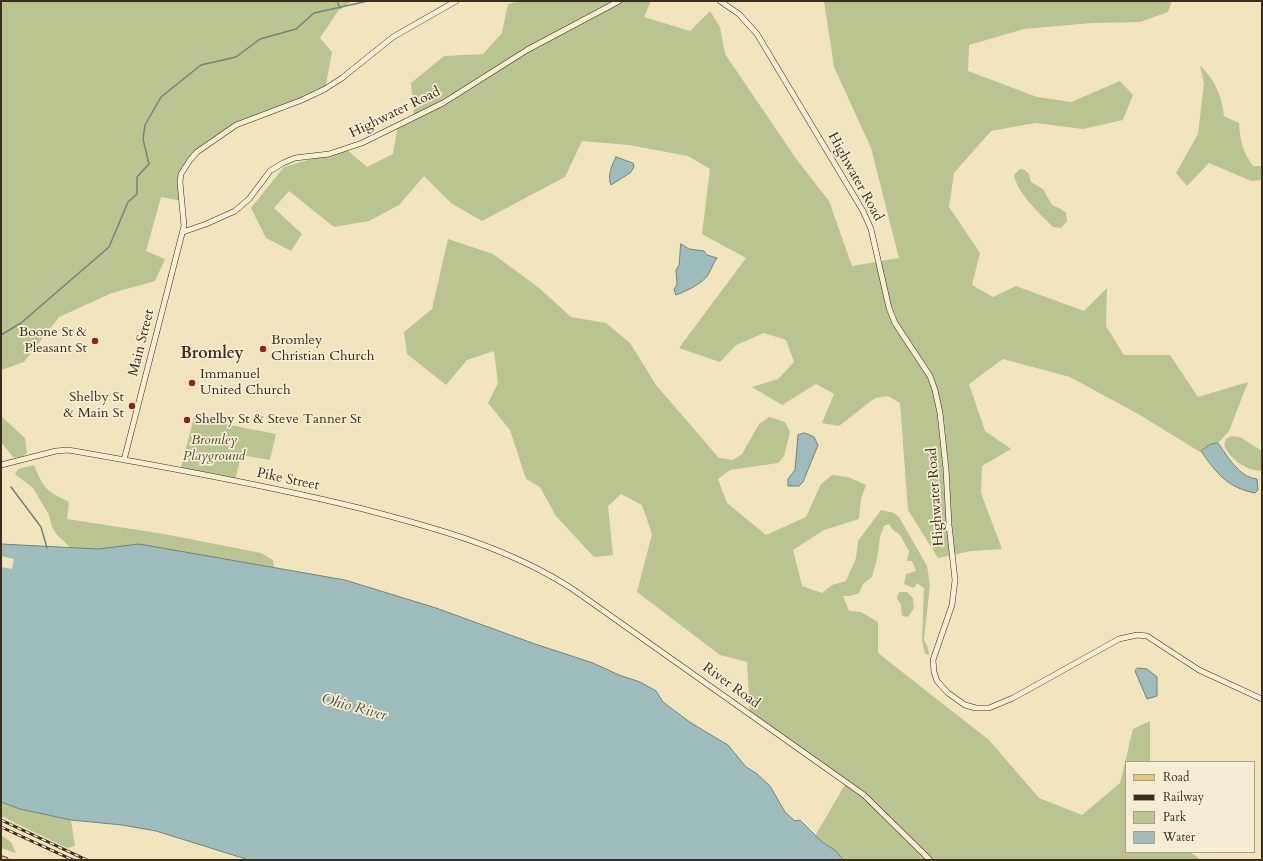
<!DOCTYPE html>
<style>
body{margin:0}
#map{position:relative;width:1263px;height:861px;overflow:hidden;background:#f0e4bd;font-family:Cardo,serif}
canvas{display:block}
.frame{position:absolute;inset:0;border:2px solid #3b2e1d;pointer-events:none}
.legend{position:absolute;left:1125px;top:761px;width:130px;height:92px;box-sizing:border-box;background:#f5edd4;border:1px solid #aba18b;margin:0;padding:5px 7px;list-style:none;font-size:12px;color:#3b2e1d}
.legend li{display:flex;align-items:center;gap:8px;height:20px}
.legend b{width:20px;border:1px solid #aba18b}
</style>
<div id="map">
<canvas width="1263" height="861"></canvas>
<div class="frame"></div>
<ul class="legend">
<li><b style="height:5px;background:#e8c27e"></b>Road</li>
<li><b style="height:5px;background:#3b2e1d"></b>Railway</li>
<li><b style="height:11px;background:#b9c491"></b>Park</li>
<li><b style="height:11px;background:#9ebcbb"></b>Water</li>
</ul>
</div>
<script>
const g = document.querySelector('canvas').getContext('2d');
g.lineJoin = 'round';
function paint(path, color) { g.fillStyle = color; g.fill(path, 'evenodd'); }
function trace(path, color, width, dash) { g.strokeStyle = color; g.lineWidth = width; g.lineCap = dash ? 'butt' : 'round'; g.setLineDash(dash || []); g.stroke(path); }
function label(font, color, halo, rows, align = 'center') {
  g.font = font + ' Cardo,serif'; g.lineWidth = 3.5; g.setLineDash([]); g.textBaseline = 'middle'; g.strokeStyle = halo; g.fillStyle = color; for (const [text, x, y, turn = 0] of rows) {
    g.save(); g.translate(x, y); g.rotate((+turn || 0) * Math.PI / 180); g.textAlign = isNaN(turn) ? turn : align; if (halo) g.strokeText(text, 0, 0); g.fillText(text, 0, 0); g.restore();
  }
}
const green = new Path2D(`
 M 1,1 L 352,1 L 338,11 L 320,38 L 332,52 L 325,89 L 236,125 L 218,137 L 186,165 L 180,182 L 182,201 L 161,197 L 146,251 L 165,259 L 155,281 L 112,293 L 59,317 L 24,362 L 1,370 Z
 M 520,1 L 651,1 L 644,17 L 690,31 L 710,11 L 720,27 L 725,54 L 797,160 L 829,201 L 852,266 L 899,258 L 871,148 L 834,67 L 824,1 L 1172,1 L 1168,12 L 1140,22 L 1092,23 L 1024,29 L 969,45 L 968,71 L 1037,97 L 1071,102 L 1120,81 L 1133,95 L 1123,120 L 1083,129 L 1035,123 L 991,131 L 954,173 L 949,207 L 980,253 L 972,285 L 993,297 L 1016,286 L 1084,311 L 1107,288 L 1106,326 L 1124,355 L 1170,355 L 1198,397 L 1248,382 L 1229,431 L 1218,443 L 1209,445 L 1200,452 L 1140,415 L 1070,377 L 1003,359 L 969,384 L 985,431 L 1011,449 L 982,466 L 981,493 L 1002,549 L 971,551 L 938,558 L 908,510 L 900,403 L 888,396 L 875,398 L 839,426 L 822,423 L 834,394 L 816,384 L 782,405 L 752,387 L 778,379 L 794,362 L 786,340 L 764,333 L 736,345 L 720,362 L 679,348 L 746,258 L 702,234 L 710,169 L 688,156 L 629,145 L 582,141 L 565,177 L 482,221 L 451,203 L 424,176 L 399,205 L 369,221 L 334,227 L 289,191 L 274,208 L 302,234 L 291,251 L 266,238 L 251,208 L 284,167 L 346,149 L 367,167 L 393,154 L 398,125 L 414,118 L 411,83 L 444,56 L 483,54 L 502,33 L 508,4 Z
 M 1200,65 C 1216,82 1221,94 1224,116 L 1239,123 C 1240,141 1243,152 1253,166 L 1262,166 L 1262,180 L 1251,181 L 1209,163 L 1187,186 L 1176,173 L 1198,134 L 1204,84 Z
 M 1020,169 L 1025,170 L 1029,174 L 1031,182 L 1043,189 L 1052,205 L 1061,209 L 1066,213 L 1067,221 L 1061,228 L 1053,227 C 1040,214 1017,193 1014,175 Z
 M 448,239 L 493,254 L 539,288 L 571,317 L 606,323 L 630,343 L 656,385 L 719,458 L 733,460 L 742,454 L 759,424 L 769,417 L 785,422 L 790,432 L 784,456 L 778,463 L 730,470 L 718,479 L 727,503 L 766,535 L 806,517 L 821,484 L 832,475 L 848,477 L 866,485 L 861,499 L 859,519 L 824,530 L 793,550 L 802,586 L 822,593 L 832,585 L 846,581 L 856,558 L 858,541 L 881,510 L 894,513 L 899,517 L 927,566 L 930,585 L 924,640 L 928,648 L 929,655 L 925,654 L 922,640 L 924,588 L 917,583 L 914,588 L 904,584 L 906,574 L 916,571 L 912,561 L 907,561 L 909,551 L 900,535 L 893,530 L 889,524 L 884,526 L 880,537 L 877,559 L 872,577 L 863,584 L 859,593 L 850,596 L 843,596 L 849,611 L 861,612 L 878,622 L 878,653 L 989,740 L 1039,798 L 1082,815 L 1120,783 L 1133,729 L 1150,721 L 1150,762 L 1126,762 L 1126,852 L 1190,852 L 1201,860 L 843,860 C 835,849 825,845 815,836 L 846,783 L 750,715 L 747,662 L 720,655 L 637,592 L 652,534 L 642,505 L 621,494 L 608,506 L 613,555 L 594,557 L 556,516 L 540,487 L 526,479 L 510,430 L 488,403 L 498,383 L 494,351 L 467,360 L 446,385 L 407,354 L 404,332 L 432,309 Z
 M 1,416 L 25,438 L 27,453 L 20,458 L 13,457 L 1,442 Z
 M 194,418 L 276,434 L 270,460 L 241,455 L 235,481 L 180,470 Z
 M 1232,436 L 1240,437 L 1262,451 L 1262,471 C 1245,470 1231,460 1224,445 L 1226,439 Z
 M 34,465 C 44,489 45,490 69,502 L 67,519 L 164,534 L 261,553 L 273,560 L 275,573 L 98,549 L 71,548 L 57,535 L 52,527 L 49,515 L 33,488 L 15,474 L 18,469 Z
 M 899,592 L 907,592 L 913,598 L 914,608 L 908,617 L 902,616 L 901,605 L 897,598 Z
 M 1,802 L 20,809 L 71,820 L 75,846 L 67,848 L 1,816 Z
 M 1,835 L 11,842 L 16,853 L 1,848 Z`);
const water = new Path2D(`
 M 616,157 L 633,163 L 634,167 L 630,173 L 611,185 C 607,177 612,164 616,157 Z
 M 681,244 L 689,249 L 704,251 L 707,255 L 717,258 C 713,263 711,270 708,275 C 702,284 686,291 676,295 L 674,289 L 677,285 L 676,270 L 679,265 Z
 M 805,433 L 814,437 L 818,445 L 803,482 L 799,486 L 788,486 L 788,479 L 795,470 L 798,435 Z
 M 1218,443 C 1228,457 1239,477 1257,479 L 1258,490 L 1255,493 C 1228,488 1216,473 1201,451 L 1209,445 Z
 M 1,544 L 98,549 L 139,544 L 345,580 L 436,608 L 535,644 L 593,663 L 619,675 L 640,682 L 656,691 L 663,702 L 691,723 L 728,745 L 746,767 L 756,773 L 770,786 L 785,812 L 795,821 L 800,820 L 822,842 L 836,851 L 843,860 L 249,860 L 156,831 L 122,825 L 71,820 L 20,809 L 1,802 Z
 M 1138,668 L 1147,669 L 1157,677 L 1157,696 L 1147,699 L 1135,671 Z`);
const pier = new Path2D(`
 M 1,556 L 14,559 L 12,569 L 1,567 Z`);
const stream = new Path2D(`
 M 337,1 L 340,8
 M 1,335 L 21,323 L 109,247 L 128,202 L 137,194 L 137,177 L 149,164 L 143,139 L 145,125 L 161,97 L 201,65 L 236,57 L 260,39 L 296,29 L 314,13 L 368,1
 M 11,487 L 41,527 L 47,548`);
const secondary = new Path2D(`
 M 720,1 L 739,14 L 757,34 L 863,211 L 871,229 L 889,308 L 895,323 L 930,376 L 935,390 L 940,413 L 946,469 L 949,525 L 955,580 L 952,605 L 933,660 L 934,672 L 937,681 L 948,693 L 965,705 L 976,708 L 989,708 L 1013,698 L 1119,639 L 1137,635 L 1147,636 L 1199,670 L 1262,699
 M 183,232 L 206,224 L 235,211 L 249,199 L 270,171 L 283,163 L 295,158 L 329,154 L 362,143 L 443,103 L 527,50 L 619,1
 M 124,460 L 184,226 L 180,182 L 181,174 L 190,160 L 197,152 L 236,125 L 302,100 L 325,89 L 342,78 L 393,37 L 456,1
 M 1,465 L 56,451 L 68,450 C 167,467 266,485 363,509 C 436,528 510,548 574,590 L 864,795 L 930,860`);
const primary = new Path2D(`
 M 1,859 L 5,860`);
const rail = new Path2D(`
 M 1,820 L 87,860
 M 1,827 L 73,860`);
const markers = [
 [95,341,4,"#8f2418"],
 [263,349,4,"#8f2418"],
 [192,383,4,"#8f2418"],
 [132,406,4,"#8f2418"],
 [187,420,4,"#8f2418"]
];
const streetNames = [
 ["Highwater Road",395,113,-26],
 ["Highwater Road",855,177,61],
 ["Main Street",142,343,-76],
 ["Pike Street",288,480,12],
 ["Highwater Road",936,497,-94],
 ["River Road",731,686,36]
];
const poiNames = [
 ["Boone St &",87,333,"right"],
 ["Pleasant St",87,349,"right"],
 ["Bromley",271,341],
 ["Christian Church",271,357],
 ["Immanuel",200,375],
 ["United Church",200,391],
 ["Shelby St",124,398,"right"],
 ["& Main St",124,414,"right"],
 ["Shelby St & Steve Tanner St",195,420]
];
const parkNames = [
 ["Bromley",214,441],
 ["Playground",214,457]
];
const waterNames = [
 ["Ohio River",354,708,15]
];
const quarterNames = [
 ["Bromley",212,354]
];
paint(green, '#b9c491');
paint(water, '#9ebcbb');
trace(water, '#76837c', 1);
paint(pier, '#f0e4bd');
trace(stream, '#76837c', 1.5);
trace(secondary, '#3b2e1d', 6);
trace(primary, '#3b2e1d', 7);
trace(secondary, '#f5edd4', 5);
trace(primary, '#e8c27e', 5.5);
trace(rail, '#3b2e1d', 3);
trace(rail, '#f5edd4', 1.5, [4.5]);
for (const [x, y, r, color] of markers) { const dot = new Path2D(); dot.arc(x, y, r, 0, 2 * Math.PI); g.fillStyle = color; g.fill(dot); trace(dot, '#f5edd4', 1.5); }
label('14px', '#3b2e1d', '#f5edd4', streetNames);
label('14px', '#3b2e1d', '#f5edd4', poiNames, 'left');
label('italic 14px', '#544c34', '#f5edd4', parkNames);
label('italic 15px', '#545244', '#f5edd4', waterNames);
label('bold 16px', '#3b2e1d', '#f5edd4', quarterNames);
</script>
